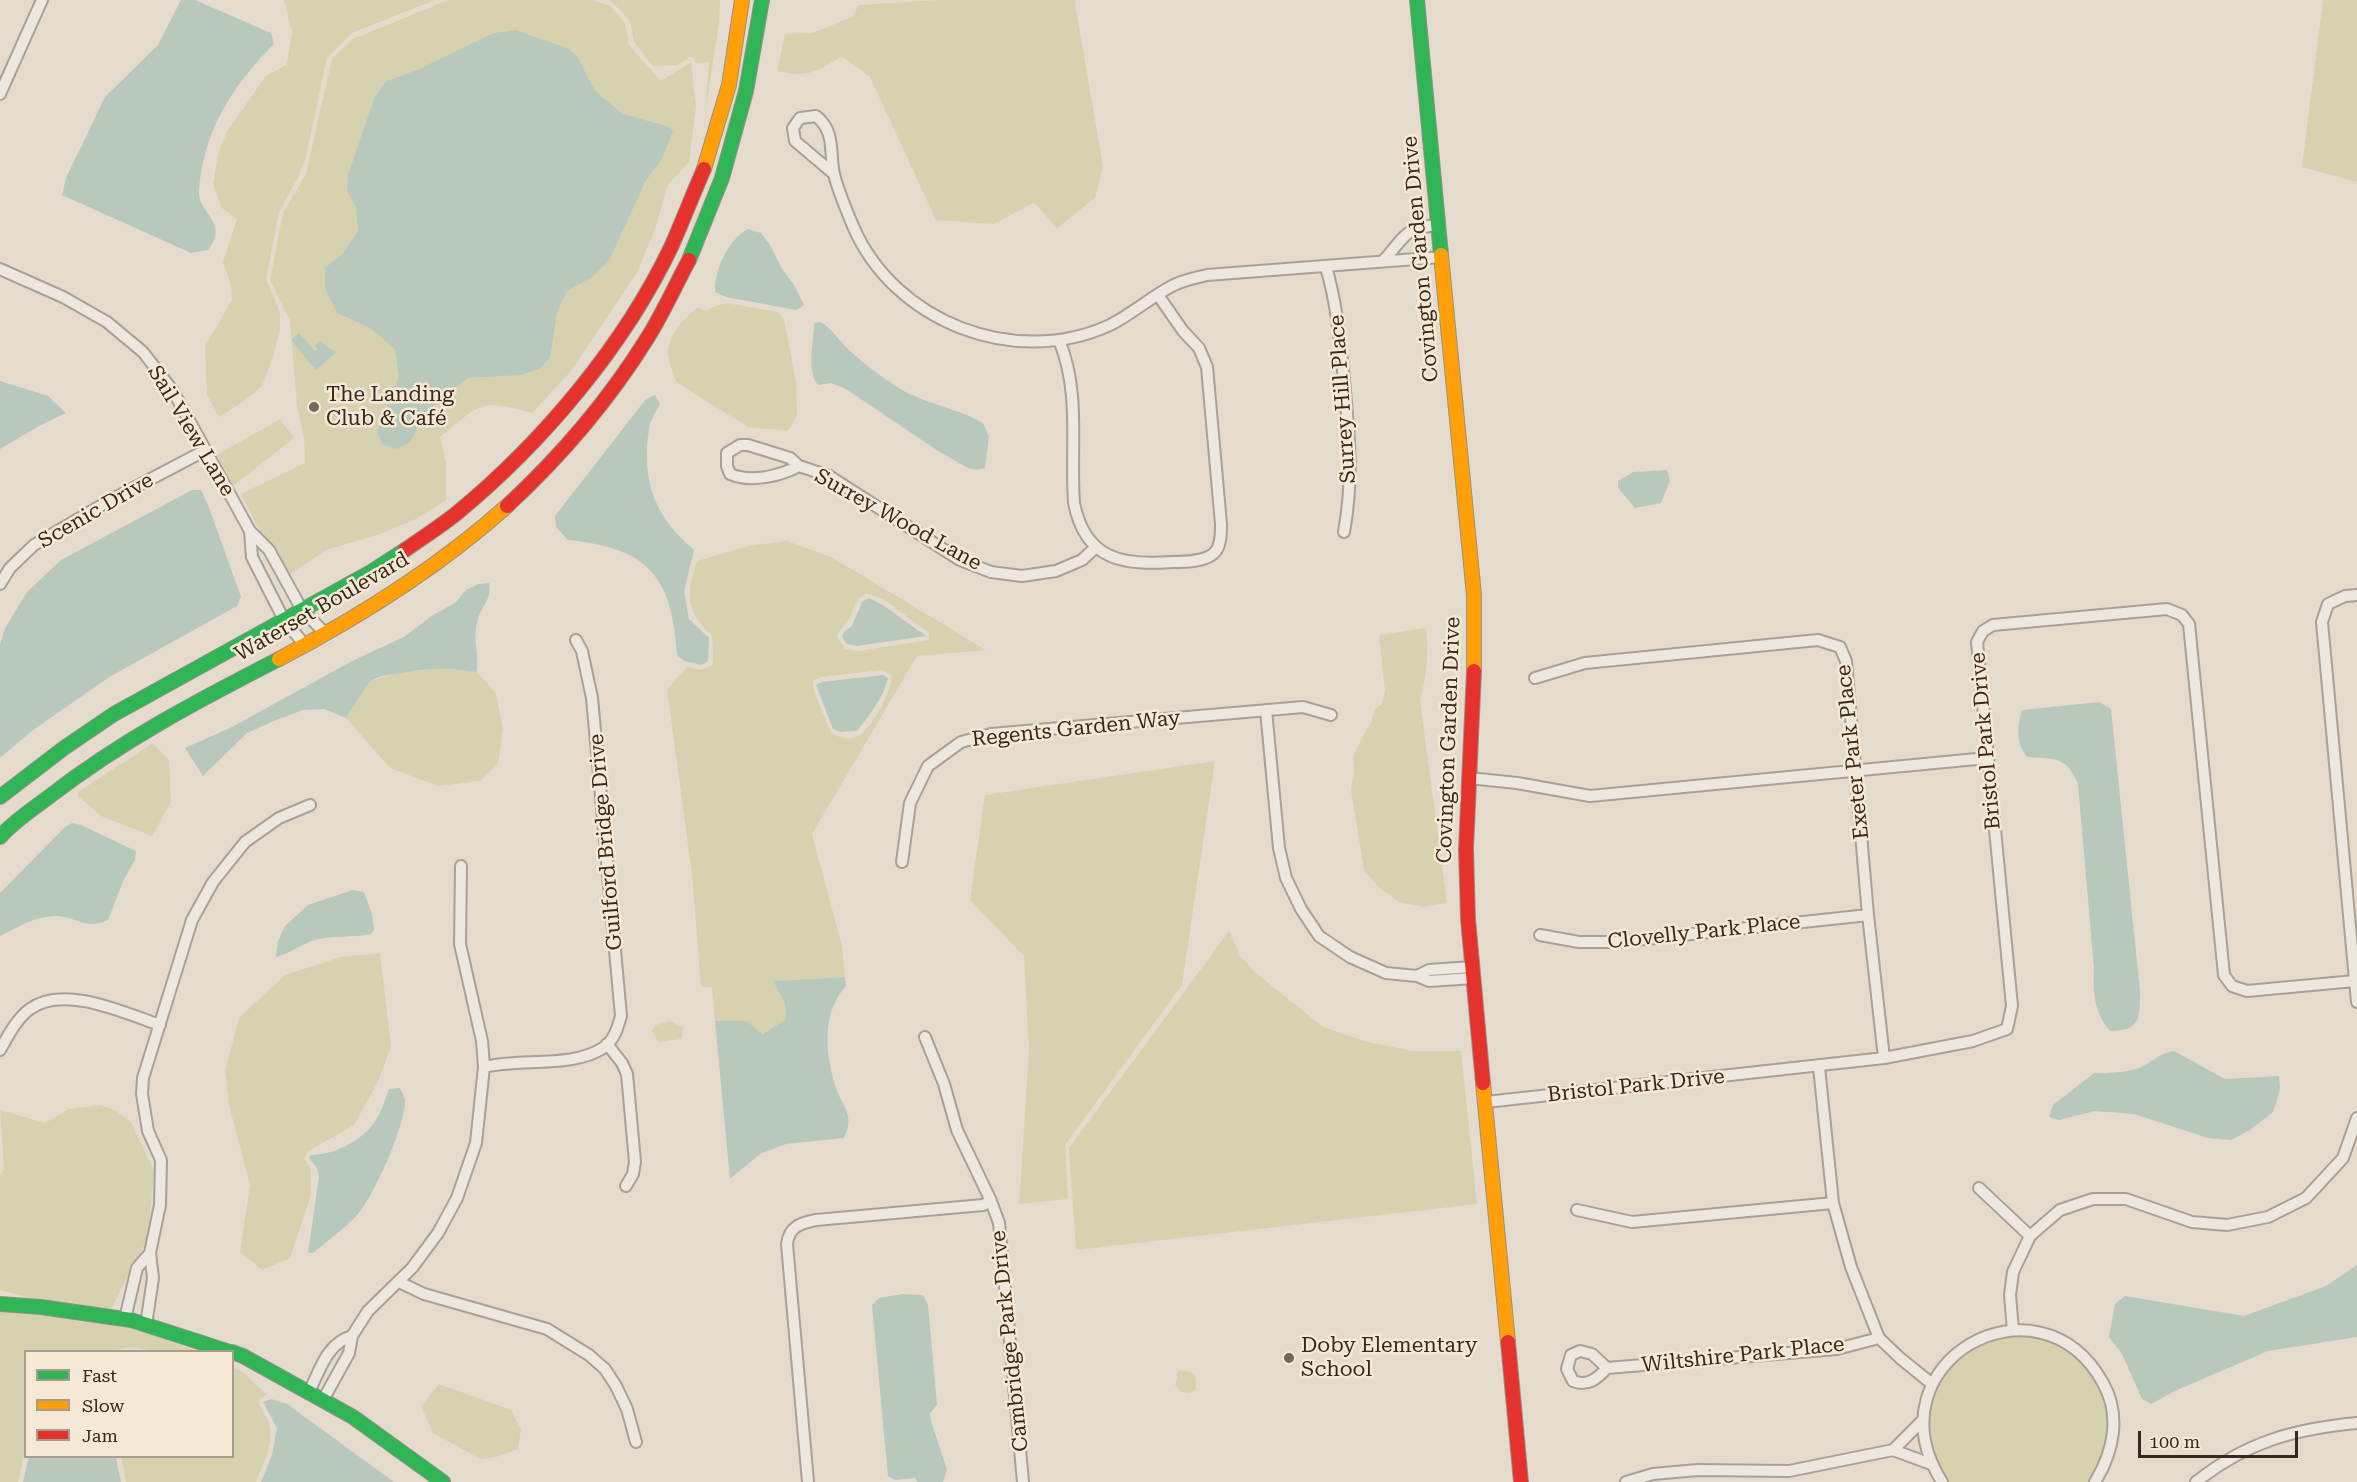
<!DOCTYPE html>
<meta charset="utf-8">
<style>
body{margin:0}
#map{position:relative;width:2357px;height:1482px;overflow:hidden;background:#e4dbcd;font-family:"Roboto Serif",serif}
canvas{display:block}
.legend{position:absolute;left:24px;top:1350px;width:210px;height:108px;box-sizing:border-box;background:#f5e8d4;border:2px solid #a99c8c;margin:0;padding:8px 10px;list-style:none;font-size:18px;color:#38291f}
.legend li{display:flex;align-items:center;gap:12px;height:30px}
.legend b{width:30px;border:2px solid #a99c8c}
.scale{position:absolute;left:2138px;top:1431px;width:160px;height:27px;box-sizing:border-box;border:3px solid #38291f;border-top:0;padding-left:8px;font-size:18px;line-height:21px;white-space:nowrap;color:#38291f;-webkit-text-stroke:4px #f5e8d4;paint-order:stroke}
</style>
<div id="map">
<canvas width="2357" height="1482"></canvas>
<ul class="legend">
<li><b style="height:8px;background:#30b455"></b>Fast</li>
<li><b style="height:8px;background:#ff9f0a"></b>Slow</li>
<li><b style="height:8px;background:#e5322d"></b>Jam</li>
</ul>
<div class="scale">100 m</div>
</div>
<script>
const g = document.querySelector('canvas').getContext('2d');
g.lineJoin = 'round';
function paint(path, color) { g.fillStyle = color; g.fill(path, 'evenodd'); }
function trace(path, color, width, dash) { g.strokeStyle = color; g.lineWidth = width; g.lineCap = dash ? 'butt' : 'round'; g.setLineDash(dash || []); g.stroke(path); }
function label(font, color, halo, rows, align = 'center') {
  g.font = font + ' "Roboto Serif",serif'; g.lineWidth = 5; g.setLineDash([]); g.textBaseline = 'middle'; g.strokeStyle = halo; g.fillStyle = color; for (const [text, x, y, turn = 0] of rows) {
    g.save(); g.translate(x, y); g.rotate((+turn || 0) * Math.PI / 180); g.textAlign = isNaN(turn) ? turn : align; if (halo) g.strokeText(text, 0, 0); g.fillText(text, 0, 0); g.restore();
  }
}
const green = new Path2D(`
 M 284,0 L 435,0 L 352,33 L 327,58 L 305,160 L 296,181 L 279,212 L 266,279 L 280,312 L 280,328 L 273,357 L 262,386 L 243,402 L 219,417 L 207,395 L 205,346 L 232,300 L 231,285 L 223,262 L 237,219 L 222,208 L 213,184 L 218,154 L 227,132 L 265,77 L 287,64 L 292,32 Z
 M 448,0 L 592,0 L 610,6 L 625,23 L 629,45 L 661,81 L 691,62 L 696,106 L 689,162 L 668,185 L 654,232 L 636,274 L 570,372 L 532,413 C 479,398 481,404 440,437 L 446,463 L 446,500 L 416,519 L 380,534 L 326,550 L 284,578 L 241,494 L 305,463 L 304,437 L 297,406 L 290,321 L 270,280 L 283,213 L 306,174 L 332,59 L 353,39 Z
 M 607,0 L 720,0 L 719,23 L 705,115 L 709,62 L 695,63 L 694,58 L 690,57 L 677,65 L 653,66 L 634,42 L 630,21 L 612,2 Z
 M 938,0 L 1076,0 L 1075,3 L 1103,166 L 1095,198 L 1057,228 L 1034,203 L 993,224 L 936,220 L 870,77 L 842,56 C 816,72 808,78 777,71 L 785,34 L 813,33 L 852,17 L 859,5 Z
 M 2323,0 L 2357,0 L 2357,182 L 2302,167 Z
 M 726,303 L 778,312 L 784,319 L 796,382 L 797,415 L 788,431 L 748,427 L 676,382 C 673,373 669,363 668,354 C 667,335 685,318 698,307 L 706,312 L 713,307 Z
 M 280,419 L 294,438 L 233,486 L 217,455 Z
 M 787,541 L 833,558 L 986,650 L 917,656 L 812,834 L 842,946 L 845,977 L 773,981 L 785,1003 L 786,1019 L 761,1034 L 747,1021 L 715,1021 L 712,987 L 701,987 L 692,875 L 667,689 L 687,667 L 702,670 L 712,665 L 713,661 L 712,635 C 685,613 686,591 697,561 L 748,546 ZM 868,593 L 886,601 L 929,633 L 929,640 L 858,651 L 845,649 L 837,637 C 840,627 844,628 848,621 C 855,609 854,599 868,593 ZM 882,670 L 891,675 C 894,688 871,730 858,736 C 850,741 838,737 831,733 L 813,688 L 813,681 L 821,677 Z
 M 1426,628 C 1429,654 1427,675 1420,700 L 1447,903 L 1423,907 L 1399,902 L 1378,887 L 1364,870 L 1351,790 L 1354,771 L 1353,755 L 1371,722 L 1375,709 L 1382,704 L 1385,691 L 1379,635 Z
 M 450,669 L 477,672 L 496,693 L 503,729 L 498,764 L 480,781 L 438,786 L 390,768 L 346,718 L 370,681 L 405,671 Z
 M 153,743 L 169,760 L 171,802 L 152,836 L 101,816 L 78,796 L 78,792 Z
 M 1215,761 L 1182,985 L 1065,1145 L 1068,1199 L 1019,1204 L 1029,1052 L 1024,956 L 970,900 L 985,795 Z
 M 1229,931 L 1241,957 L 1256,973 L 1323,1027 L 1364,1041 L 1412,1051 L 1461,1051 L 1477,1204 L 1076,1250 L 1069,1148 Z
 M 380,953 L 391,1046 L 378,1082 L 354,1125 L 307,1152 L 304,1159 L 311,1169 L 311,1195 L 290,1258 L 262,1270 L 240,1252 L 250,1185 L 229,1105 L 225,1071 L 239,1018 L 285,975 L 341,957 Z
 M 670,1021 L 683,1028 L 682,1039 L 658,1042 L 652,1031 L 656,1025 Z
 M 100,1105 L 115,1110 L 131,1122 L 154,1171 L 148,1238 L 110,1311 L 42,1301 L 0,1290 L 0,1175 L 4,1168 L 0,1110 L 45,1123 L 69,1109 Z
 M 0,1311 L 40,1313 L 124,1325 L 197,1351 C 184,1351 170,1352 157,1351 C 142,1350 128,1343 114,1352 L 26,1352 L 25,1451 L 18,1482 L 0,1482 Z
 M 2044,1333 L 2094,1366 L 2115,1423 L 2095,1482 L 1942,1482 L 1924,1443 L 1932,1384 L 1988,1335 Z
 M 233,1367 L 243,1372 L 267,1395 L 259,1399 C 258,1407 265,1413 268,1421 C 276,1441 263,1464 256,1482 L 126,1482 L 121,1457 L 232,1456 Z
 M 1179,1370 L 1191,1372 L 1196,1378 L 1196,1390 L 1189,1393 L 1181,1392 L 1175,1385 L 1177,1379 L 1177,1372 Z
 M 439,1384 L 511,1410 L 521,1429 L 518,1449 L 496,1457 L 480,1459 L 433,1433 L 421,1406 Z`);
const water = new Path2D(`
 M 181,0 L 195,0 L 271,33 L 274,44 C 233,85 202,133 199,192 C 198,213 230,223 208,250 L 191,253 L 62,195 L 66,178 L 105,97 L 158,45 Z
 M 516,30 L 569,49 L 577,56 L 595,91 L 623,114 L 670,127 L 673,132 L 661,160 L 645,182 L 609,261 L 592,277 L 567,291 L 557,312 L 550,358 L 539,369 L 521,375 L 468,378 L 449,392 L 421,420 L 410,443 L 395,449 L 382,444 L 377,432 L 399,376 L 395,349 L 370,328 L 337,313 L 325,289 L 325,268 L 342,254 L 358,231 L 356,208 L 347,190 L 348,175 L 375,96 L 387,81 L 417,70 L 494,33 Z
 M 748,229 L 761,233 L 770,245 L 782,269 L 794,285 L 804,305 L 796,310 L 726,297 L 715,292 C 714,270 728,240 748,229 Z
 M 820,322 C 832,328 837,338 846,347 C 860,361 878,374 894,385 C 920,403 955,407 983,423 L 989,437 L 985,468 L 976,470 L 968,468 L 938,451 L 846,389 L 831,383 L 818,385 C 806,371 814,341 814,323 Z
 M 299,333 L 315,351 L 318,349 L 315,346 L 320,341 L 336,353 L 316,370 L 291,340 Z
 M 0,381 L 48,396 L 66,413 L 39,426 L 0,449 Z
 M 655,395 L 660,404 C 656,412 650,421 649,429 C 641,481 655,517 694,550 L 684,591 L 689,619 L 709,638 L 708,661 L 701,665 L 684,661 L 677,655 C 672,576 648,548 568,540 L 556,527 L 555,516 L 646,399 Z
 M 1667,470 L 1670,481 L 1661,503 L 1635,508 L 1618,488 L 1618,481 L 1633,472 Z
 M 192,490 L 201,490 L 208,505 L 239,591 L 241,597 L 237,606 L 111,676 L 33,730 L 0,758 L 0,645 L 5,628 L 27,592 L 61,560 Z
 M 489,583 C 492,600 483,603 478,619 C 472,636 479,655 477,672 L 450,669 L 420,670 L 382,676 L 370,681 L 346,718 L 324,709 L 303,710 L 274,721 L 247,733 L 203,776 L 185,748 L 232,727 L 354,660 L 404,637 L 433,615 L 455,603 L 466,590 L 478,584 Z
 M 869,598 L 883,605 L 926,636 L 857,646 L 847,644 L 842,637 L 844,632 L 852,626 L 862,602 Z
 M 883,675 L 888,678 C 884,698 869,715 857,731 L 840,732 L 833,729 L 816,685 L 822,682 Z
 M 2099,702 L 2111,709 L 2140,991 C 2140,1017 2141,1031 2110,1031 C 2094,1012 2093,993 2094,969 L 2078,784 C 2067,756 2054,759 2027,757 C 2016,743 2017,726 2022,710 Z
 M 72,823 L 81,825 L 136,851 L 135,860 L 124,879 L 108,920 C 87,930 78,918 58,916 C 37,915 18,927 0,936 L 0,893 L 65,827 Z
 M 353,890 L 364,892 L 372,914 L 374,930 L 371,934 C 353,938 332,935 315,940 C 301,944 290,954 276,957 L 278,941 L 285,926 L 308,905 Z
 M 845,977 L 846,986 C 822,1012 825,1052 835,1085 C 841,1106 856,1114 844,1138 L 786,1144 L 760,1154 L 730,1179 L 715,1021 L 747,1021 L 762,1034 L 786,1019 L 785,1003 L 773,981 Z
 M 2174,1051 L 2225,1079 L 2279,1076 L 2280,1090 L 2273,1112 L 2250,1130 L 2231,1140 L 2208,1138 L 2134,1114 L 2095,1111 L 2059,1120 L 2049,1117 L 2053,1105 L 2094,1073 C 2109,1073 2131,1073 2145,1065 C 2155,1060 2162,1052 2174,1051 Z
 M 400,1088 C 402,1092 404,1097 405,1101 C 405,1126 375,1193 359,1213 C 346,1228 328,1240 313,1253 L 308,1253 L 319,1176 L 317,1168 L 309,1158 L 311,1155 C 335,1155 363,1140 376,1120 C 382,1111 385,1099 389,1089 Z
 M 2357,1265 L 2357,1337 L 2268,1351 L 2177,1390 L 2151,1404 L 2142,1399 L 2122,1354 L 2109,1337 L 2115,1304 L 2125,1296 L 2244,1316 L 2326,1286 Z
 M 902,1294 L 923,1295 L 928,1305 L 937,1405 L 930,1413 L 931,1421 L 947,1470 L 943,1482 L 917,1482 L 915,1478 L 895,1480 L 888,1476 L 872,1305 L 879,1298 Z
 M 271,1399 L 287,1404 L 394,1482 L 261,1482 L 272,1455 L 277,1428 L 263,1402 Z
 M 29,1456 L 116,1457 L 121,1482 L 23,1482 Z`);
const street = new Path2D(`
 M 0,94 L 42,0
 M 834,174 L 795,141 L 793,128 L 800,118 L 816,116 C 836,132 829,152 834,174 C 838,191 846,209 853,226 C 894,322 1015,369 1110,325 C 1132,314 1151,297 1172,286 C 1183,280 1195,278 1207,275 L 1442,257
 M 1384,260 C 1406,236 1403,228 1438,225
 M 1326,267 C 1337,304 1340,342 1344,380 C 1349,436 1354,476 1344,532
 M 0,269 L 63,297 L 107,322 L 143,352 L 173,391 L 250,531 L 269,550 L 302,610 L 325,633
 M 1059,340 C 1081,393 1070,448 1074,503 C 1085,559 1122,566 1172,562 C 1184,562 1203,562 1213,554 C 1221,548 1221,534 1221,524 L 1207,367 L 1199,348 L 1183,331 L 1158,295
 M 799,466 C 780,476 751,483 730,474 L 727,466 L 727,453 L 740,445 L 748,445 L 790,458 L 799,466 L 829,476 L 960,560 L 991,572 L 1022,576 L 1056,571 L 1082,560 L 1096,547
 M 250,531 L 252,557 L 284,620 L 304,644
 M 0,584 L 10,568 L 34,545 L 107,502 L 204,451
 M 2357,595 L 2345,596 L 2328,604 L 2322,622 L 2357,1002
 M 1535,678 L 1585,663 L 1818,640 L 1840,647 L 1846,661 L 1868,915 L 1884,1058
 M 1266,710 L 1279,848 L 1286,878 L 1301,909 L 1319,936 L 1350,957 L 1386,973 L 1417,976 L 1429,981 L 1474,978
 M 1469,778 L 1517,783 L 1590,796 L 1987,758
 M 902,862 L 910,803 L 928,766 L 961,742 L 991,734 L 1303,707 L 1331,715
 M 1540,935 L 1579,942 L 1618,942 L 1868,915
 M 1417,976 L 1429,970 L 1472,967
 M 925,1037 L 944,1084 L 957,1130 L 991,1201 L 999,1223 L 1023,1482
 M 607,1044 L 622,1063 L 627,1074 L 635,1162 L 633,1174 L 626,1186
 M 0,1050 C 8,1036 17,1018 30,1009 C 63,984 125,1013 160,1025
 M 484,1067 C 520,1058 573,1068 603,1048 C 614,1041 618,1027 621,1016 L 592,698 L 582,651 L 576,640
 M 1819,1067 L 1833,1203 L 1851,1267 L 1879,1338 L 1900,1358 L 1932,1384
 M 1486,1102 L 1884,1058 L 1973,1041 L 2007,1029 L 2012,1006 L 1977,642 L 1983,631 L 1993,625 L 2167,609 L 2182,615 L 2189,624 L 2224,975 L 2232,986 L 2247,991 L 2355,981
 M 1979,1188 L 2030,1236
 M 1577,1210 L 1632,1222 L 1833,1203
 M 150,1253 L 160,1205 L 161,1160 L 148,1131 L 142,1094 L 143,1078 L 192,920 L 213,882 L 245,842 L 279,818 L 310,805
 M 399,1282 L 424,1294 L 547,1329 L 589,1355 L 605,1369 L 616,1386 L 627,1409 L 636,1442
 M 125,1319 L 137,1268 L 150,1253 L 153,1278 L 146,1325
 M 2013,1330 L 2010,1295 L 2013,1272 L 2030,1236 L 2060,1210 L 2093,1199 L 2126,1199 L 2192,1222 L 2227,1225 L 2268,1217 L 2306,1198 L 2343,1158 L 2357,1118
 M 352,1336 L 368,1311 L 412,1268 L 438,1233 L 457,1198 L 476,1143 L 484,1067 L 482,1041 L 460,944 L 461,866
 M 1607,1368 L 1592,1354 L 1580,1351 L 1571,1355 L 1567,1369 L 1573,1381 C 1588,1387 1598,1378 1607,1368 L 1837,1349 L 1879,1338
 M 309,1392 C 320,1370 327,1343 352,1336 L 349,1353 L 323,1400
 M 1893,1450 L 1923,1420
 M 808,1482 L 787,1244 C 789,1227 800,1223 816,1220 L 983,1205 L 991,1201
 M 1626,1482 L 1653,1474 L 1698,1470 L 1789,1471 L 1893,1450 L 1931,1464
 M 1942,1482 C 1867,1362 2039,1267 2103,1383 C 2121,1415 2114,1451 2095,1482
 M 2196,1482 C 2246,1442 2294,1429 2357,1423`);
const fast = new Path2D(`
 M 1417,0 L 1441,255
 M 689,260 L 722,178 L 746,91 L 762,0
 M 0,797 L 64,748 L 114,714 L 371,572 L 405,550
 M 0,837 C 14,821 33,809 50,796 C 121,741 199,700 279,659
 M 0,1304 L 41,1307 L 131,1320 L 230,1352
 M 232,1352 L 243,1356 L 353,1417 L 443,1482`);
const slow = new Path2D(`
 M 704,169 L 729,85 L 742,0
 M 1441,255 L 1474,595 L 1474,671
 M 279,659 C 361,616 438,568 507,506
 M 1483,1083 L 1508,1342`);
const jam = new Path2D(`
 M 507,506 C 561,456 609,400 648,337 C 663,313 675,286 689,260
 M 405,550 C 422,538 441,526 457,513 C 542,443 625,345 672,245 C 683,220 693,194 704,169
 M 1474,671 L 1466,849 L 1468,919 L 1483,1083
 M 1508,1342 L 1521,1482`);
const markers = [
 [314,407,6,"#74675c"],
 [1289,1358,6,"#74675c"]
];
const streetNames = [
 ["Covington Garden Drive",1421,259,-95],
 ["Surrey Hill Place",1343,399,-94],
 ["Sail View Lane",191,431,59],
 ["Scenic Drive",96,511,-30],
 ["Surrey Wood Lane",898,520,29],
 ["Waterset Boulevard",322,607,-30],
 ["Regents Garden Way",1076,729,-6],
 ["Covington Garden Drive",1449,740,-88],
 ["Bristol Park Drive",1986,741,-95],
 ["Exeter Park Place",1853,752,-96],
 ["Guilford Bridge Drive",606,842,-95],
 ["Clovelly Park Place",1704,932,-6],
 ["Bristol Park Drive",1636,1086,-6],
 ["Cambridge Park Drive",1010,1341,-96],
 ["Wiltshire Park Place",1743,1355,-6]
];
const poiNames = [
 ["The Landing",326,395],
 ["Club & Café",326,419],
 ["Doby Elementary",1301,1346],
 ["School",1301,1370]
];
paint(green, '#d6d2b0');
paint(water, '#b9c8bd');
trace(street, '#a9a197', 14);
trace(fast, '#999086', 16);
trace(slow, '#999086', 16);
trace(jam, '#999086', 16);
trace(street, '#ece7df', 10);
trace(fast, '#30b455', 14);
trace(slow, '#ff9f0a', 14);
trace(jam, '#e5322d', 14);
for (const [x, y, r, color] of markers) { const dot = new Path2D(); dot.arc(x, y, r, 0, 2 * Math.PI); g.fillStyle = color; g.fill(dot); trace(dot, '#f5e8d4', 2); }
label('21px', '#38291f', '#f5e8d4', streetNames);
label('21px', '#38291f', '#f5e8d4', poiNames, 'left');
</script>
